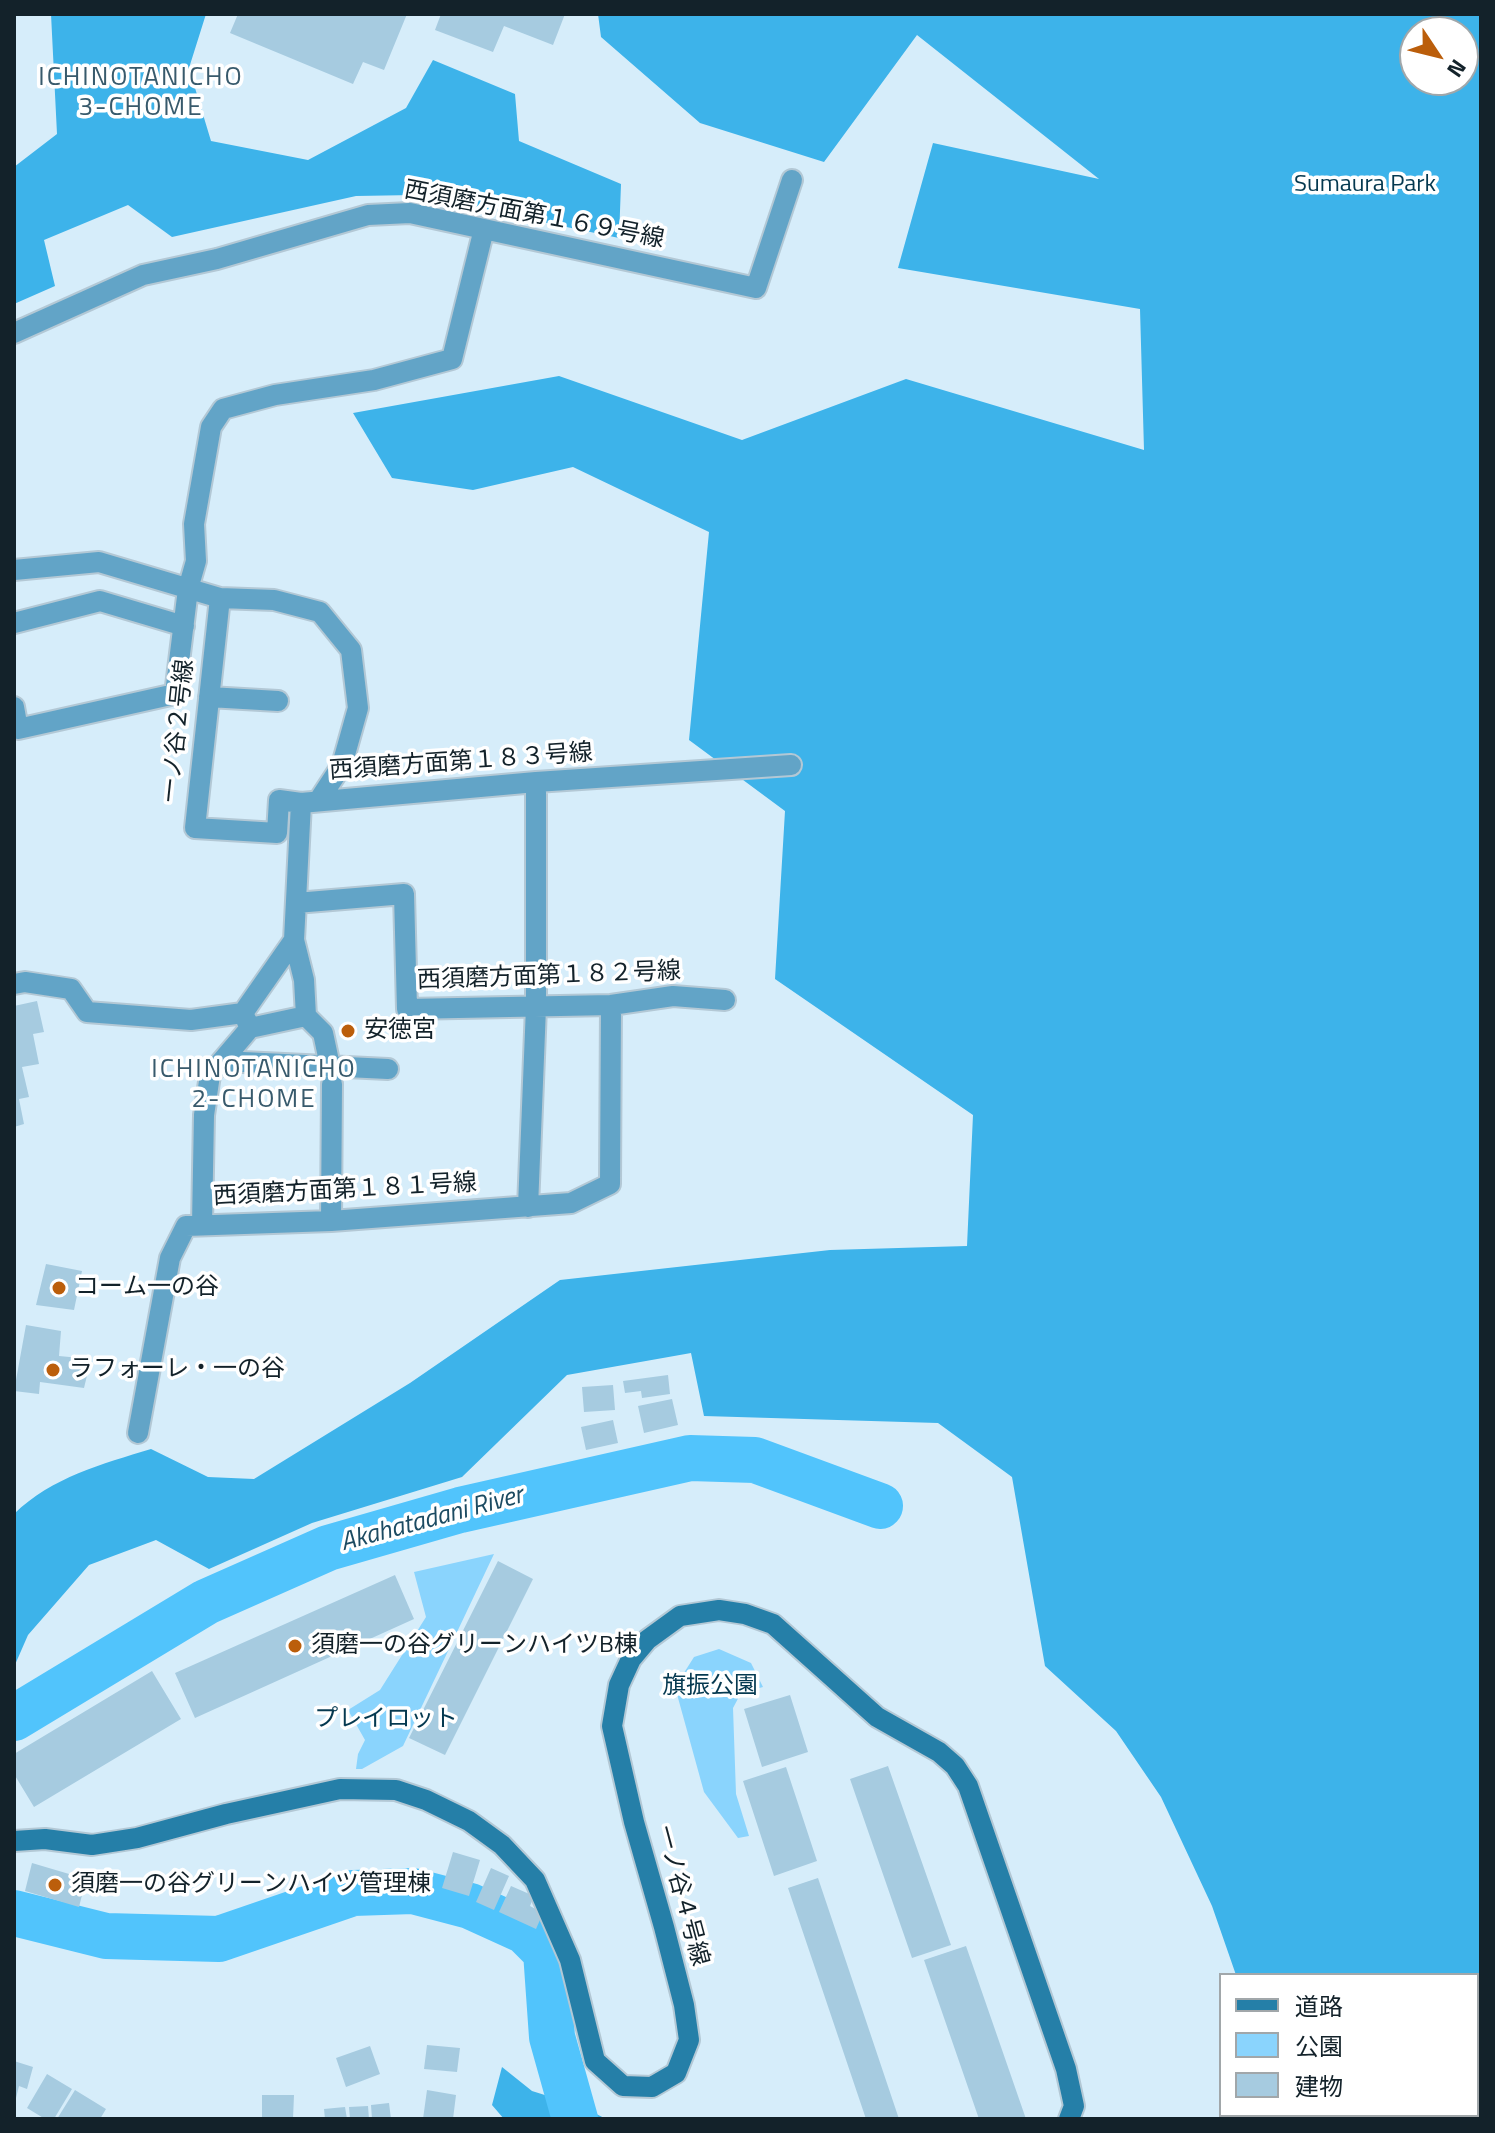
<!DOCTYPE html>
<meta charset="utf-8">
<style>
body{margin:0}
#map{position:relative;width:1495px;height:2133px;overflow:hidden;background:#d6edfa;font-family:"Titillium Web","Noto Sans JP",sans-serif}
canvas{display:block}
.frame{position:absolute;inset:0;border:16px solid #13222a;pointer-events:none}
.legend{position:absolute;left:1219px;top:1973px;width:260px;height:144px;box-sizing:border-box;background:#fff;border:2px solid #a1a7aa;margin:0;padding:10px 14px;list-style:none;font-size:24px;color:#13222a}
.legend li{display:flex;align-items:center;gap:16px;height:40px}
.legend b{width:40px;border:2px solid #a1a7aa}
.north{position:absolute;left:1399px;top:16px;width:80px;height:80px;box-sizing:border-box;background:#fff;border:2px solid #a1a7aa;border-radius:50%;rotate:125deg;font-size:22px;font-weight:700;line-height:32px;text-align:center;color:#13222a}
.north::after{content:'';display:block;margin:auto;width:28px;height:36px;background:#bb5e0b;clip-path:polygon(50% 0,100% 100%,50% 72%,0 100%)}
</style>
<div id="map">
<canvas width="1495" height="2133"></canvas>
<div class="frame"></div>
<ul class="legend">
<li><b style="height:10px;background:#257fa8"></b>道路</li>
<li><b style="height:22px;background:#8ad4fd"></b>公園</li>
<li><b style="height:22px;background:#a6cbe0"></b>建物</li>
</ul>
<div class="north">N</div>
</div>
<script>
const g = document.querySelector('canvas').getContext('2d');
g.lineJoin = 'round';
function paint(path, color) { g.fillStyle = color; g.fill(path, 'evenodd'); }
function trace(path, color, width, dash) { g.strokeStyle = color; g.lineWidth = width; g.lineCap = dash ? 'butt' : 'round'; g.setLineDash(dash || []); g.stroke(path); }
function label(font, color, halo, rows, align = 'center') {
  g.font = font + ' "Titillium Web","Noto Sans JP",sans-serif'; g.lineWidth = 7; g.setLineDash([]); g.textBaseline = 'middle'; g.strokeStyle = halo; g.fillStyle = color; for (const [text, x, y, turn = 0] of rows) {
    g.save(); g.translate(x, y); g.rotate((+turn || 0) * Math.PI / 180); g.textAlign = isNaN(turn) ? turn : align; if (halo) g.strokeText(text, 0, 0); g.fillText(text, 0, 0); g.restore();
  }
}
const green = new Path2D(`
 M 494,1554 L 403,1746 L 362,1769 L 356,1769 L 358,1754 L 365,1740 L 348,1710 L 380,1690 L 426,1617 L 414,1572 Z
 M 719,1649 L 751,1663 L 763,1687 L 741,1693 L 733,1708 L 736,1794 L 749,1836 L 738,1838 L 704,1792 L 675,1687 L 694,1657 Z`);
const forest = new Path2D(`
 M 51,14 L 206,14 L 189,68 L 211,141 L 308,160 L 406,108 L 433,60 L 515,94 L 519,141 L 621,184 L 619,238 L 414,195 L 356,196 L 172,237 L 128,205 L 44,240 L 55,286 L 14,304 L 14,167 L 57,134 Z
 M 598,14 L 1481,14 L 1481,2119 L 1237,2119 L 1237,2115 L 1477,2115 L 1477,1975 L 1236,1975 L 1212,1906 L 1161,1797 L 1116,1731 L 1045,1666 L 1012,1477 L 938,1423 L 704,1416 L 691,1353 L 567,1375 L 462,1477 L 312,1523 L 209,1569 L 156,1540 L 89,1565 L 28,1635 L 14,1667 L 14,1514 C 52,1477 102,1464 151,1449 L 208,1477 L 254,1479 L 410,1383 L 560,1280 L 830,1250 L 967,1246 L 973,1115 L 775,979 L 785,811 L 689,740 L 709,532 L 573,467 L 473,490 L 392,478 L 353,413 L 559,376 L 742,440 L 906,379 L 1144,450 L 1140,309 L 898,268 L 933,143 L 1099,179 L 917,35 L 824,162 L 700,123 L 601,37 ZM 1415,32 L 1463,32 L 1463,80 L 1415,80 Z
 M 502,2067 L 532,2091 L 583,2107 L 606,2119 L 504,2119 L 492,2105 Z`);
const river = new Path2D(`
 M 14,1718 L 206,1602 L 328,1548 L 460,1510 L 690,1458 L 755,1460 L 880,1506
 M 14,1913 L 106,1936 L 219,1939 L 353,1893 L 413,1891 L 470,1906 L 525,1931 L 546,1952 L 552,2037 L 575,2119`);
const building = new Path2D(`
 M 238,14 L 407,14 L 384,70 L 363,62 L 353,84 L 230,33 Z
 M 441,14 L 565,14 L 553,45 L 504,26 L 493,52 L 435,30 Z
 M 37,1001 L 44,1032 L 33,1034 L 39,1064 L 22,1067 L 29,1097 L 19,1099 L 24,1124 L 14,1127 L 14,1006 Z
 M 46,1264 L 82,1271 L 74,1310 L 36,1305 Z
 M 26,1325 L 61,1331 L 59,1356 L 91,1359 L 84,1388 L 40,1382 L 39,1394 L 14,1391 Z
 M 668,1375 L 670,1394 L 642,1398 L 641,1391 L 625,1393 L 623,1381 Z
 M 613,1385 L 615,1410 L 584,1412 L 582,1387 Z
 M 672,1399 L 678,1425 L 644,1433 L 638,1406 Z
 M 613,1420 L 618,1443 L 586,1450 L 581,1427 Z
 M 498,1561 L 533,1579 L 445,1755 L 409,1738 Z
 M 395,1575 L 414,1619 L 195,1718 L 175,1673 Z
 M 152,1671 L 181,1719 L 34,1807 L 14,1774 L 14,1754 Z
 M 790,1695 L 808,1752 L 762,1767 L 744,1709 Z
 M 888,1766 L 951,1945 L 912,1958 L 850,1779 Z
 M 786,1767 L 817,1861 L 774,1876 L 743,1781 Z
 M 453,1852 L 480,1860 L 469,1896 L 442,1888 Z
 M 32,1863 L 86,1879 L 79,1907 L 25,1891 Z
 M 491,1868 L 509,1876 L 494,1910 L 476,1902 Z
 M 818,1878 L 899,2119 L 866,2119 L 788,1888 Z
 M 511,1886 L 534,1896 L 530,1906 L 543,1913 L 536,1929 L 499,1912 Z
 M 966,1946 L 1026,2119 L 979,2119 L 924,1960 Z
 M 427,2045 L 460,2048 L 457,2072 L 424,2069 Z
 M 370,2046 L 380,2074 L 346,2087 L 336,2058 Z
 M 14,2061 L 33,2067 L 27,2089 L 19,2086 L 15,2102 Z
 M 47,2074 L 72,2089 L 54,2119 L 45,2119 L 27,2108 Z
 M 75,2090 L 106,2109 L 100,2119 L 57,2119 Z
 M 427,2090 L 456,2095 L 453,2119 L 423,2119 Z
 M 262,2095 L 294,2095 L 293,2119 L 262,2119 Z
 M 389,2103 L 391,2119 L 372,2119 L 371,2105 Z
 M 368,2106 L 369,2119 L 350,2119 L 349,2107 Z
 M 345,2107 L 347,2119 L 325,2119 L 324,2109 Z`);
const street = new Path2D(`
 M 14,333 L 143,275 L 217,259 L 368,215 L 410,213 L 756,288 L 792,180
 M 14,570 L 99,562 L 220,598 L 274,600 L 320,612 L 351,650 L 358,708 L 342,765 L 319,800
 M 220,598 L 195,828 L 277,833 L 279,800 L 301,803 L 536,782 L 791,765
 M 14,623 L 100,601 L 184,626
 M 209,697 L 278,701
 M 14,707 L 18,729 L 175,694 L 188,589 L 196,561 L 194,524 L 211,427 L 223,409 L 275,395 L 374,380 L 452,359 L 484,229
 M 296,903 L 404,894 L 407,1009 L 611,1005 L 673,996 L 725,1000
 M 294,940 L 304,980 L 306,1016 L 323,1033 L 330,1066
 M 14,984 L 25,982 L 71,989 L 87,1012 L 191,1020 L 243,1013
 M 250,1028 L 306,1016
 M 222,1061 L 388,1069
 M 528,1207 L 536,1007 L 536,782
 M 331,1221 L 332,1084
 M 202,1225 L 204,1115 L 210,1075 L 250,1028 L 243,1013 L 294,940 L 301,803
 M 138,1433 L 170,1258 L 186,1226 L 331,1221 L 571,1203 L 610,1184 L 611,1005`);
const secondary = new Path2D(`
 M 14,1841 L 45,1839 L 92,1845 L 137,1838 L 226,1814 L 340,1789 L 396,1790 L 426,1800 L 469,1821 L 502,1845 L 535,1880 L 570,1960 L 595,2061 L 623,2086 L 652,2087 L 676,2073 L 689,2040 L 684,2005 L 664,1927 L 634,1822 L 612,1726 L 619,1685 L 631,1659 L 647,1640 L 680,1616 L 719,1610 L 745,1614 L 773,1624 L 877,1717 L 939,1752 L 955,1766 L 968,1786 L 1066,2069 L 1074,2106 L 1069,2119`);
const markers = [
 [348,1031,8,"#bb5e0b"],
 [59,1288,8,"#bb5e0b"],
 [53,1370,8,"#bb5e0b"],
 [295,1646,8,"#bb5e0b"],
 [55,1885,8,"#bb5e0b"]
];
const parkNames = [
 ["Sumaura Park",1365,185],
 ["旗振公園",710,1687],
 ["プレイロット",386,1720]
];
const streetNames = [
 ["西須磨方面第１６９号線",534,216,11],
 ["一ノ谷２号線",179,731,-84],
 ["西須磨方面第１８３号線",461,763,-4],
 ["西須磨方面第１８２号線",549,977,-2],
 ["西須磨方面第１８１号線",345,1191,-3],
 ["一ノ谷４号線",681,1896,75]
];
const poiNames = [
 ["安徳宮",364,1031],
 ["コーム一の谷",75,1288],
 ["ラフォーレ・一の谷",69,1370],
 ["須磨一の谷グリーンハイツB棟",311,1646],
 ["須磨一の谷グリーンハイツ管理棟",71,1885]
];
const neighbourhoodNames = [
 ["ICHINOTANICHO",141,79],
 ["3-CHOME",141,109],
 ["ICHINOTANICHO",254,1071],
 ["2-CHOME",254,1101]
];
const waterNames = [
 ["Akahatadani River",432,1520,-15]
];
paint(green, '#8ad4fd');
paint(forest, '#3db3ea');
trace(river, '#51c4fc', 46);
paint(building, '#a6cbe0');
trace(street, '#b3c8d5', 24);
trace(secondary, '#b3c8d5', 24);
trace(street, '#62a4c7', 20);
trace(secondary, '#257fa8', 20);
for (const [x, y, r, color] of markers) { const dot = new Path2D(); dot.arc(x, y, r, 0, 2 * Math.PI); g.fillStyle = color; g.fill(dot); trace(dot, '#fff', 3); }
label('24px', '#053950', '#fff', parkNames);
label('24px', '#13222a', '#fff', streetNames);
label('24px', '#13222a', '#fff', poiNames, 'left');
g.letterSpacing = '2px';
label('26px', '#385a6c', '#fff', neighbourhoodNames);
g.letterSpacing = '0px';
label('italic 26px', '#1c4b62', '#fff', waterNames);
</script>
